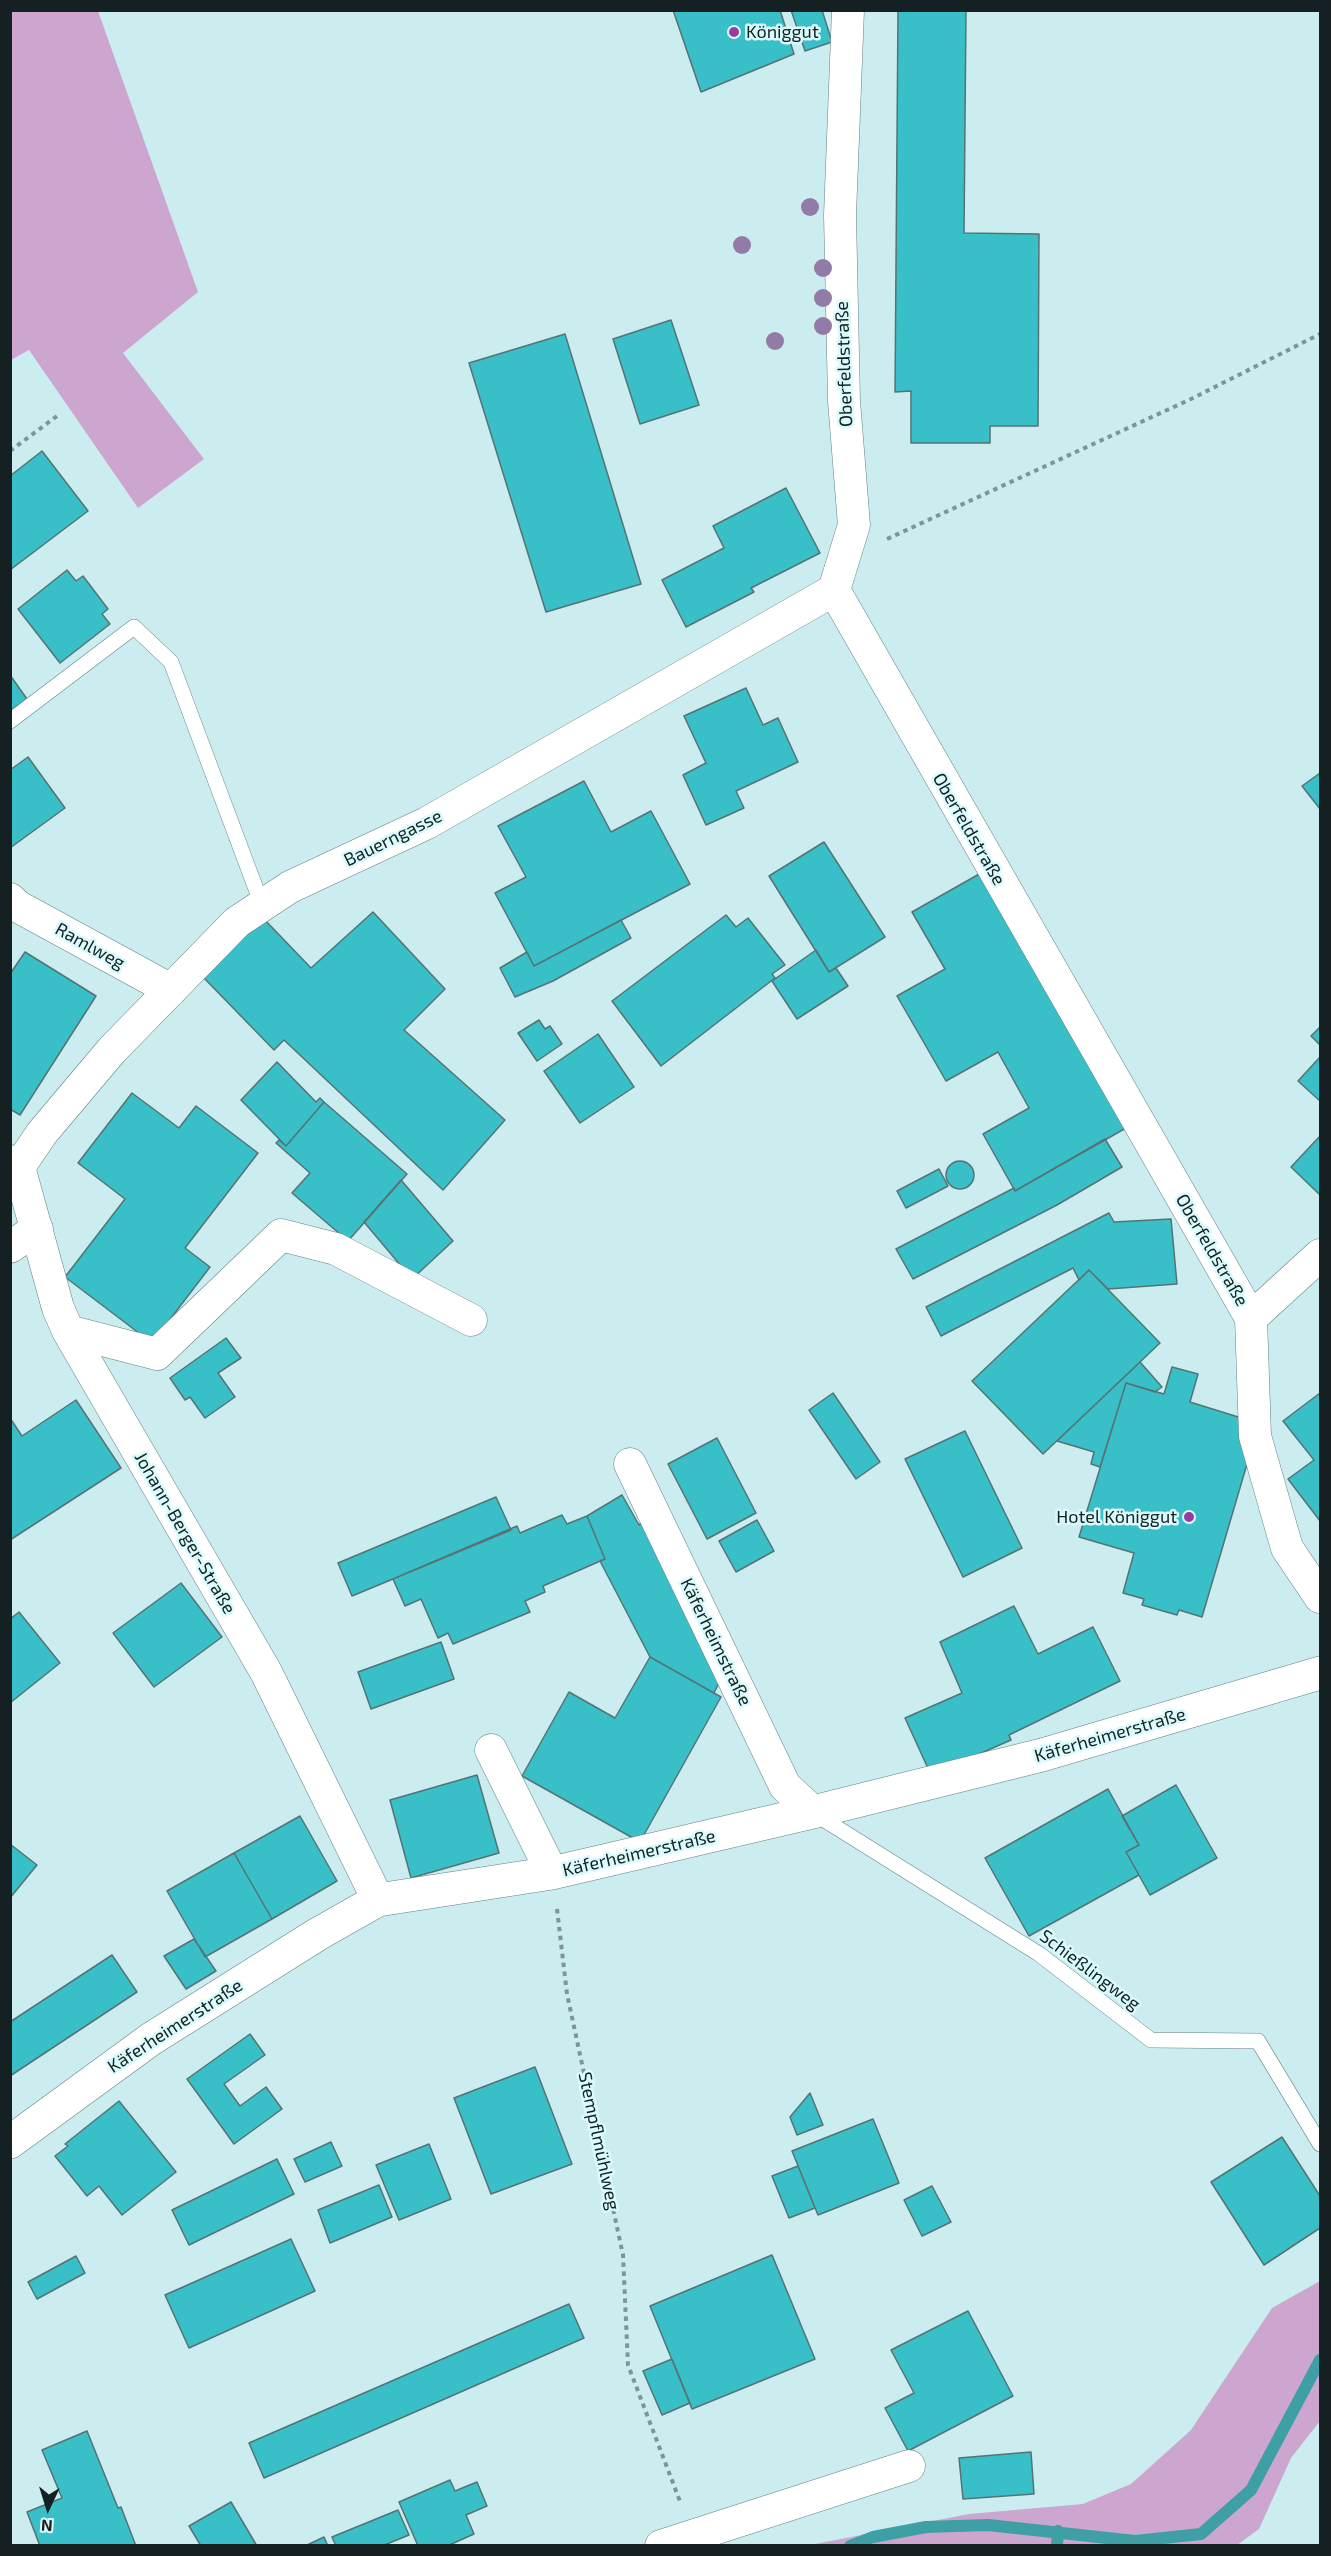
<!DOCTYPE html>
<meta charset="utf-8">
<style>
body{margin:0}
#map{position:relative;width:1331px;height:2556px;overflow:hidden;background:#ccedef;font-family:"Exo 2",sans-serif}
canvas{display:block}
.frame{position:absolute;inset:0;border:12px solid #142021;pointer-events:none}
.north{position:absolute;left:18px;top:2478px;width:60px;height:60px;-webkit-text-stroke:4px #dafbfd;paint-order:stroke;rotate:184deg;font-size:16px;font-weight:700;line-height:24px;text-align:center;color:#142021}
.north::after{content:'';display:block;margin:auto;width:21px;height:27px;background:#142021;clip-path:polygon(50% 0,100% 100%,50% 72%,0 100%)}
</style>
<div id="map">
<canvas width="1331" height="2556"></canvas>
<div class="frame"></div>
<div class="north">N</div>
</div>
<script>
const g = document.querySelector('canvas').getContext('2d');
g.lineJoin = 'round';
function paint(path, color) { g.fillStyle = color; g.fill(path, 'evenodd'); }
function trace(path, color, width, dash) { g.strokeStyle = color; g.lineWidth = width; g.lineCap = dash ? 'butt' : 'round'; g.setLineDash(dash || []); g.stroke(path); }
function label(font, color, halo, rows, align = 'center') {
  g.font = font + ' "Exo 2",sans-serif'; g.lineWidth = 5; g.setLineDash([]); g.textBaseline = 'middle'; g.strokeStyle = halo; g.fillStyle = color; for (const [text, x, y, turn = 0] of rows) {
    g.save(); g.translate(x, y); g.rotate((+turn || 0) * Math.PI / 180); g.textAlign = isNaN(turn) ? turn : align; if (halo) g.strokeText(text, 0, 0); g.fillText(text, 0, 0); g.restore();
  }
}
const green = new Path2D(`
 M 11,10 L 98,11 L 198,292 L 123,353 L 204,459 L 138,508 L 29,350 L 11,360 Z
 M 1320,2281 L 1320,2421 L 1291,2458 L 1259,2529 L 1237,2545 L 810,2545 L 969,2514 L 1083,2504 L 1131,2484 L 1191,2430 L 1272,2308 Z`);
const stream = new Path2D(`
 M 850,2546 L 873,2537 L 926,2527 L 988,2525 L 1135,2541 L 1201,2534 L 1251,2490 L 1320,2360
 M 1057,2546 L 1058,2531`);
const building = new Path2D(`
 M 673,10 L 780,10 L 794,54 L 701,92 Z
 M 791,10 L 822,10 L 832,42 L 805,51 Z
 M 898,10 L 966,10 L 964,233 L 1039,234 L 1038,426 L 990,426 L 990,443 L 911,443 L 911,391 L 895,392 Z
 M 671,320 L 699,405 L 640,424 L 613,339 Z
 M 565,334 L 641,584 L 546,612 L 469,363 Z
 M 42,451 L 88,511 L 10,570 L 10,476 Z
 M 786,488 L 820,553 L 751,588 L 754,592 L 686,627 L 662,580 L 724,548 L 713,526 Z
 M 67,570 L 76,581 L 83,576 L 108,609 L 102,614 L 110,624 L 60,663 L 18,609 Z
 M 10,675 L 27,699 L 10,711 Z
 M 746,688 L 763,725 L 778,718 L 798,762 L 736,791 L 744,808 L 706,825 L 683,775 L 706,763 L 684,716 Z
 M 28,757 L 65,808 L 10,848 L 10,770 Z
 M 1320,773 L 1320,809 L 1302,786 Z
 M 584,781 L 611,832 L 651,811 L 690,884 L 534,966 L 495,893 L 526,877 L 498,826 Z
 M 824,842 L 885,937 L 829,972 L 769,876 Z
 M 981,873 L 1126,1128 L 1015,1191 L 983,1134 L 1029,1108 L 998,1052 L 946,1081 L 897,996 L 945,969 L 912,912 Z
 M 373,912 L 445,989 L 404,1030 L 505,1120 L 443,1190 L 284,1040 L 274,1050 L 202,976 L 263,918 L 311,968 Z
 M 726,915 L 736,927 L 748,918 L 785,965 L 772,974 L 775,978 L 661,1066 L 612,1001 Z
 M 621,920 L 631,938 L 553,981 L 515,997 L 500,968 L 527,952 L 534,966 Z
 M 816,950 L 829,972 L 836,968 L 848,986 L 797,1019 L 772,981 Z
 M 25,952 L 96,996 L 20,1115 L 10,1109 L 10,974 Z
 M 539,1020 L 545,1029 L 550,1026 L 562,1044 L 537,1061 L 518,1033 Z
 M 1320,1027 L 1320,1045 L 1311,1036 Z
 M 598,1034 L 634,1087 L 580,1123 L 544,1071 Z
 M 1320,1057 L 1320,1101 L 1298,1081 Z
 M 277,1062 L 316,1102 L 320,1098 L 324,1102 L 286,1146 L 241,1100 Z
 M 132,1093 L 179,1128 L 196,1106 L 258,1153 L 185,1248 L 210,1267 L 152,1343 L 65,1277 L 125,1199 L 78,1163 Z
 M 324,1102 L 407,1174 L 348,1241 L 292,1193 L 310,1173 L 276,1143 L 279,1140 L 286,1146 Z
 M 1320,1136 L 1320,1195 L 1291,1167 Z
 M 1105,1139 L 1122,1167 L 1057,1205 L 913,1279 L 896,1249 L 1014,1188 L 1015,1191 Z
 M946 1175a14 14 0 1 1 28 0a14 14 0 1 1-28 0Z
 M 939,1169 L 948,1186 L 906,1208 L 897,1191 Z
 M 401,1180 L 453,1241 L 412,1279 L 364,1222 Z
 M 1109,1213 L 1114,1222 L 1171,1219 L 1177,1284 L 1108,1289 L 1089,1270 L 1079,1280 L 1073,1268 L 941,1336 L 926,1307 Z
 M 1089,1270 L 1160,1343 L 1043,1454 L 972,1381 Z
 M 226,1338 L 241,1358 L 218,1373 L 235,1397 L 205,1418 L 190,1397 L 185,1400 L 170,1378 Z
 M 1140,1362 L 1162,1387 L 1155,1392 L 1126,1383 L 1100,1467 L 1091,1464 L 1094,1452 L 1057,1441 Z
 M 1172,1367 L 1198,1374 L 1190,1402 L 1251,1421 L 1252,1447 L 1202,1617 L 1179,1610 L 1177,1615 L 1142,1605 L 1144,1599 L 1123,1593 L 1134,1553 L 1079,1537 L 1126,1383 L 1164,1394 Z
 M 833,1393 L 880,1462 L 856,1479 L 809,1410 Z
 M 1320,1393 L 1320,1521 L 1288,1479 L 1314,1460 L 1283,1421 Z
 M 76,1400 L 121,1468 L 10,1540 L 10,1418 L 22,1436 Z
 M 965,1431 L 1022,1548 L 963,1577 L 905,1459 Z
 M 717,1438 L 756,1513 L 707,1539 L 668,1464 Z
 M 622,1495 L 639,1525 L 643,1521 L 723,1675 L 714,1693 L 650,1657 L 600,1561 L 605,1559 L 587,1516 Z
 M 496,1497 L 511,1530 L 352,1596 L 338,1563 Z
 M 562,1515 L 567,1524 L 587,1516 L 605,1559 L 543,1586 L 545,1592 L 525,1601 L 530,1612 L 453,1644 L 448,1633 L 438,1638 L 421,1599 L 405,1606 L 393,1579 L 517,1526 L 520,1533 Z
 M 757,1520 L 774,1551 L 736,1572 L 719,1541 Z
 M 181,1583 L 222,1637 L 154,1687 L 113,1633 Z
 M 1014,1606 L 1038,1654 L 1093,1627 L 1120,1681 L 1009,1735 L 1011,1740 L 931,1775 L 905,1718 L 962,1693 L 940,1642 Z
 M 19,1612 L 60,1663 L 10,1703 L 10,1619 Z
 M 441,1642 L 454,1679 L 371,1709 L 358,1672 Z
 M 650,1657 L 721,1697 L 640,1842 L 522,1776 L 569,1692 L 615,1718 Z
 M 477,1775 L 499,1853 L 411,1878 L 390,1800 Z
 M 1176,1785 L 1217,1858 L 1150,1895 L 1126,1852 L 1139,1845 L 1122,1816 Z
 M 1108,1789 L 1139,1845 L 1126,1852 L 1139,1875 L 1029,1936 L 985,1858 Z
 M 300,1816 L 337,1881 L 272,1919 L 234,1853 Z
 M 10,1844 L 37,1865 L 10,1898 Z
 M 234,1853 L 272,1919 L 205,1957 L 167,1891 Z
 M 194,1939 L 216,1971 L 186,1989 L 164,1956 Z
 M 112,1955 L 137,1992 L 10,2076 L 10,2022 Z
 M 250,2034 L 265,2055 L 224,2084 L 240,2106 L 266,2087 L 282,2109 L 234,2144 L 187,2079 Z
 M 535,2067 L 572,2164 L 491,2194 L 454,2098 Z
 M 810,2093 L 823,2125 L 797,2135 L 790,2117 Z
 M 119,2101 L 176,2172 L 122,2215 L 99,2186 L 87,2196 L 55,2156 L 68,2146 L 65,2144 Z
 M 873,2119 L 899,2183 L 818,2215 L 792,2151 Z
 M 1282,2137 L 1320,2196 L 1320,2228 L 1264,2265 L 1211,2182 Z
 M 331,2142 L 342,2166 L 305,2182 L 294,2159 Z
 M 429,2144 L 451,2199 L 399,2220 L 376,2165 Z
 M 277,2159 L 294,2194 L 189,2245 L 172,2210 Z
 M 798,2166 L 815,2208 L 789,2218 L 772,2176 Z
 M 379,2185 L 392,2217 L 330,2243 L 318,2210 Z
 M 932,2186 L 951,2222 L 922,2236 L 904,2200 Z
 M 291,2239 L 315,2291 L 189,2348 L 165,2295 Z
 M 772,2255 L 815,2359 L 692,2409 L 650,2306 Z
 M 76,2256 L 85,2273 L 37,2299 L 28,2282 Z
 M 569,2304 L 584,2338 L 264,2478 L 249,2443 Z
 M 968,2311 L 1013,2396 L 908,2451 L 885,2408 L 914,2393 L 891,2350 Z
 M 672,2359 L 690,2403 L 662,2415 L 643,2371 Z
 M 87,2431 L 118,2508 L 121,2507 L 136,2546 L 40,2546 L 27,2512 L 62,2498 L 42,2450 Z
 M 1031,2452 L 1034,2494 L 963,2499 L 959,2458 Z
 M 450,2480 L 455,2491 L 477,2482 L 487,2506 L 466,2515 L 474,2534 L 447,2546 L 418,2546 L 399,2502 Z
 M 231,2502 L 257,2546 L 201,2546 L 189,2526 Z
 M 398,2510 L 409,2535 L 382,2546 L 336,2546 L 332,2537 Z
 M 324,2537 L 328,2546 L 305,2546 Z`);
const path = new Path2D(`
 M 10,451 L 57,416
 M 887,539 L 1191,399 L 1320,334
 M 557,1909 L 567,1994 L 623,2255 L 628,2365 L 681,2504`);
const service = new Path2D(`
 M 10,721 L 134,627 L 171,662 L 262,905
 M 815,1814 L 1039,1954 L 1151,2040 L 1258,2041 L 1320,2144`);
const minor = new Path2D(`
 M 848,10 L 840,215 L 844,401 L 854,525 L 834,590 L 1251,1318 L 1255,1436 L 1287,1548 L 1320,1597
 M 10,899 L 17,906 L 171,990
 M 10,1161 L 19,1167 L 58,1308 L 68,1331 L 266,1672 L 378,1900
 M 19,1167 L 42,1133 L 112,1050 L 237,922 L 290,887 L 427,823 L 834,590
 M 10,1247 L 37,1229
 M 1251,1318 L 1320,1255
 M 68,1331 L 157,1354 L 281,1235 L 336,1249 L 471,1320
 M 630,1464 L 785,1786 L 813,1812
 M 491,1750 L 552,1873
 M 661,2546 L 909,2466`);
const tertiary = new Path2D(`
 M 10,2142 L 151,2039 L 318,1934 L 378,1900 L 552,1873 L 813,1812 L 1042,1755 L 1320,1673`);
const trees = [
 [810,207],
 [742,245],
 [823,268],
 [823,298],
 [823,326],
 [775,341]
];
const markers = [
 [734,32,6,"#9a3ba4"],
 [1189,1517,6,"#9a3ba4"]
];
const poiNames = [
 ["Königgut",746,32],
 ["Hotel Königgut",1177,1517,"right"]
];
const streetNames = [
 ["Oberfeldstraße",844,364,-92],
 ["Oberfeldstraße",969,829,60],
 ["Bauerngasse",393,838,-26],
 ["Ramlweg",90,946,29],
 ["Oberfeldstraße",1212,1250,60],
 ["Johann-Berger-Straße",185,1533,60],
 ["Käferheimstraße",716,1642,64],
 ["Käferheimerstraße",1110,1735,-16],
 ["Käferheimerstraße",639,1853,-13],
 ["Schießlingweg",1090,1970,37],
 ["Käferheimerstraße",175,2026,-33],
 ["Stempflmühlweg",599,2141,78]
];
paint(green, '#cda6d0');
trace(stream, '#3e9fa5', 12);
paint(building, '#39bfc7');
trace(building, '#557374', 1.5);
trace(service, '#638183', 16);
trace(minor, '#638183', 33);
trace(tertiary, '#638183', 34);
trace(path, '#7d9597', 4, [4.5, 4.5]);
trace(service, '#fff', 15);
trace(minor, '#fff', 32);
trace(tertiary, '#fff', 33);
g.fillStyle = '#937ba7';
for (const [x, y] of trees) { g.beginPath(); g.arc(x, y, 9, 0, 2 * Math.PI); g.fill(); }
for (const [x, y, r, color] of markers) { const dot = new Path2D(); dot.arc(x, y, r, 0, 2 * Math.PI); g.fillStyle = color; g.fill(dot); trace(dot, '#dafbfd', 2); }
label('18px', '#142021', '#dafbfd', poiNames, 'left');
label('18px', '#142021', '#dafbfd', streetNames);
</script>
